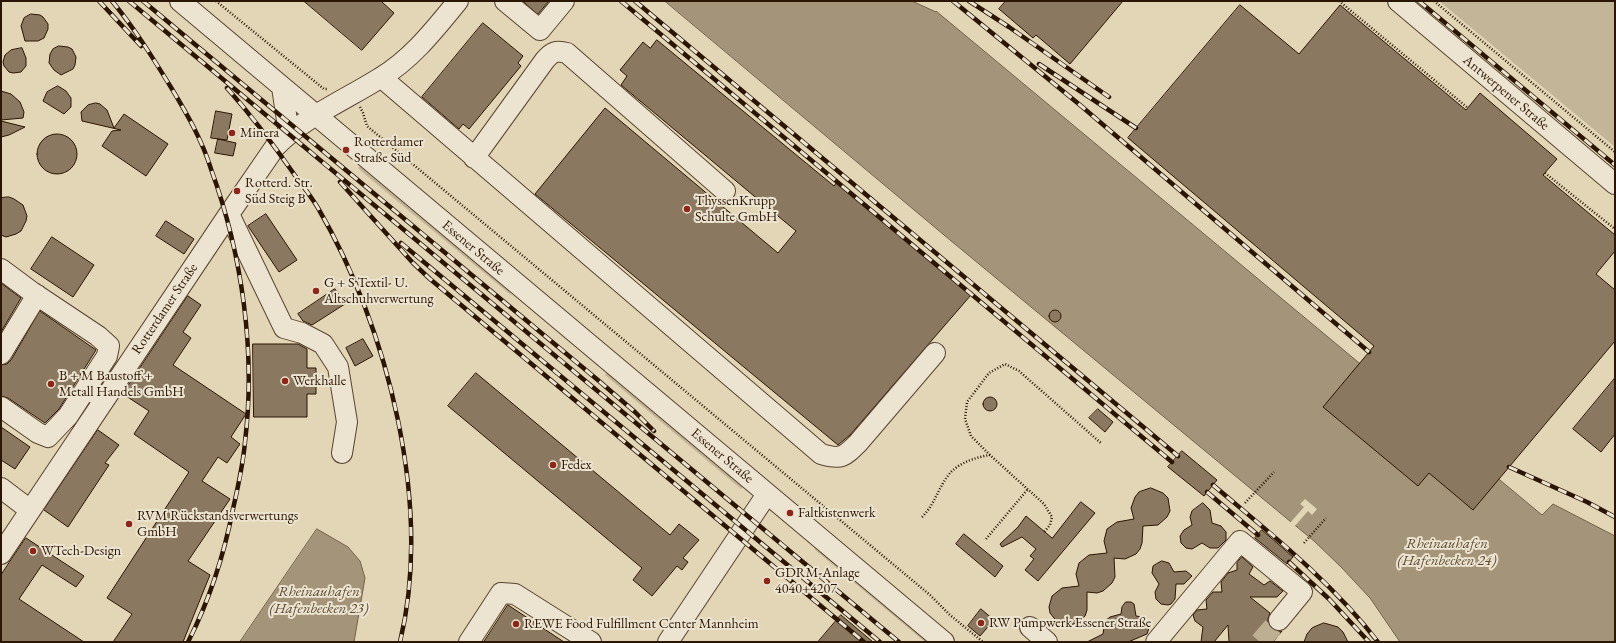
<!DOCTYPE html>
<meta charset="utf-8">
<style>
body{margin:0}
#map{position:relative;width:1616px;height:643px;overflow:hidden;background:#e2d6b6;font-family:"EB Garamond",serif}
canvas{display:block}
.frame{position:absolute;inset:0;border:2px solid #2b1503;pointer-events:none}
</style>
<div id="map">
<canvas width="1616" height="643"></canvas>
<div class="frame"></div>
</div>
<script>
const g = document.querySelector('canvas').getContext('2d');
g.lineJoin = 'round';
function paint(path, color) { g.fillStyle = color; g.fill(path, 'evenodd'); }
function trace(path, color, width, dash) { g.strokeStyle = color; g.lineWidth = width; g.lineCap = dash ? 'butt' : 'round'; g.setLineDash(dash || []); g.stroke(path); }
function label(font, color, halo, rows, align = 'center') {
  g.font = font + ' "EB Garamond",serif'; g.lineWidth = 4; g.setLineDash([]); g.textBaseline = 'middle'; g.strokeStyle = halo; g.fillStyle = color; for (const [text, x, y, turn = 0] of rows) {
    g.save(); g.translate(x, y); g.rotate((+turn || 0) * Math.PI / 180); g.textAlign = isNaN(turn) ? turn : align; if (halo) g.strokeText(text, 0, 0); g.fillText(text, 0, 0); g.restore();
  }
}
const green = new Path2D(`
 M 1439,1 L 1615,1 L 1615,147 Z
 M 362,164 L 505,285 L 512,296 L 368,177 L 358,168 Z
 M 606,373 L 614,375 L 745,484 L 741,489 L 605,375 Z
 M 816,547 L 929,642 L 925,642 L 814,549 Z`);
const water = new Path2D(`
 M 665,1 L 912,1 L 936,12 L 936,11 L 1542,515 L 1553,504 L 1615,536 L 1615,642 L 1400,642 L 1370,598 L 1341,567 L 1314,541 L 950,240 Z
 M 317,529 L 348,547 L 360,561 L 365,578 L 354,642 L 240,642 Z`);
const pier = new Path2D(`
 M 1305,499 L 1317,509 L 1312,515 L 1308,511 L 1294,527 L 1290,523 L 1304,507 L 1300,504 Z`);
const building = new Path2D(`
 M 304,1 L 381,1 L 394,13 L 362,50 Z
 M 523,1 L 549,1 L 538,14 Z
 M 1006,1 L 1123,1 L 1070,64 L 1036,35 L 1033,38 L 999,9 Z
 M 1240,5 L 1299,54 L 1340,5 L 1466,110 L 1480,93 L 1557,159 L 1543,175 L 1615,235 L 1615,251 L 1596,274 L 1615,290 L 1615,341 L 1473,510 L 1429,473 L 1418,486 L 1323,407 L 1374,346 L 1128,138 Z
 M 31,14 L 40,15 L 43,17 L 48,24 L 48,29 L 44,38 L 38,41 L 25,41 L 21,26 L 24,18 Z
 M 483,23 L 523,56 L 518,63 L 521,66 L 469,129 L 463,124 L 459,129 L 422,97 Z
 M 657,40 L 834,186 L 837,182 L 971,295 L 850,435 L 838,445 L 535,194 L 605,108 L 778,253 L 796,231 L 621,85 L 627,76 L 620,70 L 643,42 L 650,48 Z
 M 59,46 L 68,47 L 72,49 L 76,57 L 75,65 L 73,69 L 61,75 L 54,70 L 49,63 L 50,54 L 53,49 Z
 M 22,48 L 26,58 L 26,66 L 21,72 L 13,73 L 9,72 L 4,66 L 3,62 L 5,55 L 11,50 Z
 M 58,86 L 66,91 L 71,98 L 71,107 L 64,114 L 43,101 L 47,92 Z
 M 1,91 L 11,94 L 20,102 L 24,112 L 23,118 L 1,120 Z
 M 96,103 L 100,104 L 107,110 L 114,128 L 124,114 L 168,144 L 146,176 L 102,146 L 112,131 L 121,130 L 82,121 L 81,112 L 88,105 Z
 M 216,111 L 232,114 L 227,140 L 211,138 Z
 M 1,121 L 25,127 L 9,135 L 1,137 Z
 M37 154a20 20 0 1 1 40 0a20 20 0 1 1-40 0Z
 M 218,139 L 236,143 L 233,156 L 215,153 Z
 M 9,197 L 14,199 L 23,205 L 27,216 L 26,221 L 21,231 L 16,234 L 6,237 L 1,235 L 1,198 Z
 M 266,214 L 297,260 L 279,272 L 248,226 Z
 M 166,221 L 194,239 L 184,254 L 156,236 Z
 M 52,237 L 94,265 L 73,297 L 31,269 Z
 M 1,283 L 21,298 L 1,332 Z
 M 335,289 L 345,304 L 312,325 L 303,321 L 298,314 Z
 M 188,296 L 201,305 L 183,332 L 191,338 L 173,365 L 246,414 L 231,437 L 240,444 L 227,463 L 218,457 L 202,481 L 230,499 L 188,561 L 210,575 L 183,642 L 113,642 L 132,614 L 107,598 L 189,472 L 134,434 L 149,411 L 123,394 Z
 M1049 316a6 6 0 1 1 12 0a6 6 0 1 1-12 0Z
 M 40,311 L 96,350 L 59,409 L 45,423 L 8,398 L 1,396 L 1,365 L 7,364 L 11,360 Z
 M 363,339 L 373,356 L 355,366 L 346,348 Z
 M 253,344 L 298,344 L 307,349 L 307,368 L 316,368 L 316,394 L 307,394 L 307,417 L 254,417 Z
 M 476,373 L 670,535 L 679,524 L 699,540 L 683,558 L 688,562 L 682,570 L 677,566 L 652,596 L 633,580 L 642,568 L 448,406 Z
 M 1615,378 L 1615,434 L 1601,452 L 1573,429 Z
 M983 404a7 7 0 1 1 14 0a7 7 0 1 1-14 0Z
 M 1098,409 L 1113,422 L 1105,432 L 1089,418 Z
 M 1,427 L 30,447 L 15,469 L 1,460 Z
 M 98,430 L 119,445 L 105,463 L 109,465 L 68,527 L 44,510 Z
 M 1182,451 L 1217,480 L 1204,496 L 1168,467 Z
 M 1151,488 L 1163,493 L 1168,498 L 1170,511 L 1167,517 L 1158,525 L 1143,526 L 1142,543 L 1140,549 L 1136,554 L 1125,559 L 1114,558 L 1115,577 L 1112,583 L 1103,591 L 1097,593 L 1087,592 L 1087,610 L 1085,616 L 1080,621 L 1069,626 L 1058,623 L 1050,613 L 1049,607 L 1052,596 L 1062,588 L 1079,586 L 1076,574 L 1079,563 L 1089,555 L 1107,553 L 1104,541 L 1107,529 L 1117,522 L 1134,519 L 1131,508 L 1135,497 L 1139,492 Z
 M 1081,502 L 1095,513 L 1038,581 L 1025,570 L 1034,559 L 1030,556 L 1036,549 L 1022,537 L 1002,547 L 1000,544 L 1018,527 L 1026,516 L 1052,538 Z
 M 1203,503 L 1210,510 L 1212,523 L 1221,526 L 1226,532 L 1226,540 L 1218,548 L 1210,548 L 1202,543 L 1192,549 L 1186,548 L 1181,543 L 1180,536 L 1184,530 L 1192,525 L 1190,517 L 1192,511 Z
 M 1262,530 L 1293,557 L 1287,564 L 1255,538 Z
 M 964,534 L 1003,566 L 995,577 L 956,544 Z
 M 26,538 L 84,576 L 76,587 L 42,565 L 19,599 L 84,642 L 1,642 L 1,575 Z
 M 1242,557 L 1253,567 L 1249,574 L 1264,585 L 1270,581 L 1283,591 L 1277,597 L 1250,597 L 1270,613 L 1268,619 L 1268,624 L 1271,629 L 1277,631 L 1282,631 L 1273,642 L 1229,642 L 1228,625 L 1214,642 L 1201,642 L 1203,627 L 1195,621 L 1193,615 L 1197,610 L 1207,609 L 1206,600 L 1213,592 L 1222,592 L 1221,582 L 1228,573 L 1237,570 L 1237,563 Z
 M 1162,561 L 1169,563 L 1174,572 L 1186,571 L 1192,576 L 1184,584 L 1176,584 L 1175,599 L 1171,604 L 1168,605 L 1161,604 L 1156,599 L 1155,592 L 1159,584 L 1152,573 L 1153,566 L 1156,564 Z
 M 1126,602 L 1131,602 L 1134,604 L 1136,616 L 1142,617 L 1148,621 L 1149,628 L 1147,634 L 1128,642 L 1087,642 L 1103,634 L 1105,621 L 1110,617 L 1121,614 L 1122,607 Z
 M 508,605 L 564,642 L 484,642 Z
 M 981,609 L 994,620 L 980,636 L 968,626 Z
 M 841,615 L 873,642 L 818,642 Z
 M 1324,623 L 1338,627 L 1343,632 L 1348,642 L 1304,642 L 1307,634 L 1312,628 Z`);
const minorTunnel = new Path2D(`
 M 1260,642 L 1279,620`);
const path = new Path2D(`
 M 216,1 L 324,89 L 327,89
 M 1339,1 L 1468,108
 M 1434,1 L 1615,152
 M 360,107 L 363,113 L 367,126 L 930,595 L 950,615 L 983,642
 M 1545,173 L 1615,229
 M 990,455 L 971,436 L 965,419 L 967,402 L 989,373 L 1005,364 L 1019,371 L 1102,444
 M 1245,503 L 1274,472
 M 922,517 C 936,503 939,485 951,472 C 961,462 977,457 990,455 L 1044,504 L 1052,517 L 1050,525 L 1044,532
 M 986,539 L 1028,489
 M 1304,543 L 1326,518`);
const minor = new Path2D(`
 M 180,1 L 944,642
 M 505,1 L 540,30 L 564,1
 M 1398,1 L 1615,184
 M 382,78 L 821,454 C 841,460 844,457 858,443 L 935,353
 M 282,87 L 289,134
 M 474,158 L 545,60 C 552,52 556,50 567,53 L 725,191
 M 229,214 L 284,328 L 302,333 L 323,344 L 338,367 L 347,422 L 342,453
 M 1,269 L 32,292 L 98,336 L 109,346 L 107,356 L 85,390
 M 1,354 L 37,295
 M 1,407 L 38,433 L 48,437 L 68,416 L 85,390 L 97,394
 M 1,488 L 30,510
 M 1,554 L 229,214 L 275,147 C 304,117 345,100 380,78 C 412,59 435,29 458,1
 M 1030,627 L 1047,642
 M 469,642 L 501,593 L 515,594 L 591,642
 M 668,642 L 767,494
 M 1156,642 L 1240,541 L 1302,592 L 1279,620`);
const rail = new Path2D(`
 M 99,1 L 141,46
 M 112,1 C 135,29 153,58 172,89 C 187,114 202,140 211,169 C 242,254 256,351 245,442 C 243,465 238,487 233,509 C 224,555 209,601 188,642
 M 129,1 L 899,642
 M 143,1 L 599,381 L 635,412 L 654,431
 M 621,1 L 1172,462
 M 635,1 L 1178,456
 M 953,1 L 1080,105 L 1369,352
 M 969,1 L 1009,27 L 1109,97
 M 1419,1 L 1615,165
 M 1039,64 L 1136,128
 M 227,88 C 251,115 273,144 294,174 C 302,185 311,196 318,208 C 388,328 433,505 400,642
 M 340,182 L 413,263 L 430,279 L 864,642
 M 401,243 L 880,642
 M 1509,467 L 1587,502 L 1615,517
 M 1213,485 C 1271,534 1332,582 1378,642
 M 1207,492 L 1258,535
 M 1289,562 L 1329,599 L 1369,642`);
const markers = [
 [232,133,4,"#8f2418"],
 [346,150,4,"#8f2418"],
 [237,191,4,"#8f2418"],
 [687,209,4,"#8f2418"],
 [316,291,4,"#8f2418"],
 [285,381,4,"#8f2418"],
 [51,384,4,"#8f2418"],
 [553,465,4,"#8f2418"],
 [790,513,4,"#8f2418"],
 [129,524,4,"#8f2418"],
 [33,551,4,"#8f2418"],
 [767,581,4,"#8f2418"],
 [981,623,4,"#8f2418"],
 [516,624,4,"#8f2418"]
];
const streetNames = [
 ["Antwerpener Straße",1506,93,40],
 ["Essener Straße",473,248,40],
 ["Rotterdamer Straße",165,309,-56],
 ["Essener Straße",722,456,40]
];
const poiNames = [
 ["Minera",240,133],
 ["Rotterdamer",354,142],
 ["Straße Süd",354,158],
 ["Rotterd. Str.",245,183],
 ["Süd Steig B",245,199],
 ["ThyssenKrupp",695,201],
 ["Schulte GmbH",695,217],
 ["G + S Textil- U.",324,283],
 ["Altschuhverwertung",324,299],
 ["B + M Baustoff +",59,376],
 ["Metall Handels GmbH",59,392],
 ["Werkhalle",293,381],
 ["Fedex",561,465],
 ["Faltkistenwerk",798,513],
 ["RVM Rückstandsverwertungs",137,516],
 ["GmbH",137,532],
 ["WTech-Design",41,551],
 ["GDRM-Anlage",775,573],
 ["4040+4207",775,589],
 ["RW Pumpwerk Essener Straße",989,623],
 ["REWE Food Fulfillment Center Mannheim",524,624]
];
const waterNames = [
 ["Rheinauhafen",1447,544],
 ["(Hafenbecken 24)",1447,561],
 ["Rheinauhafen",319,592],
 ["(Hafenbecken 23)",319,609]
];
paint(green, '#c3b598');
paint(water, '#a49479');
trace(water, '#74614a', 1);
paint(pier, '#e2d6b6');
paint(building, '#8a7960');
trace(building, '#2b1503', 1);
trace(minorTunnel, '#bdaf92', 20, [20, 10]);
trace(minor, '#594530', 22);
trace(path, '#2b1503', 2.5, [1, 2]);
trace(minor, '#ece4d0', 20);
trace(rail, '#2b1503', 4.5);
trace(rail, '#ece4d0', 3, [9]);
for (const [x, y, r, color] of markers) { const dot = new Path2D(); dot.arc(x, y, r, 0, 2 * Math.PI); g.fillStyle = color; g.fill(dot); trace(dot, '#ece4d0', 1.5); }
label('14px', '#2b1503', '#ece4d0', streetNames);
label('14px', '#2b1503', '#ece4d0', poiNames, 'left');
label('italic 15px', '#5b4832', '#ece4d0', waterNames);
</script>
